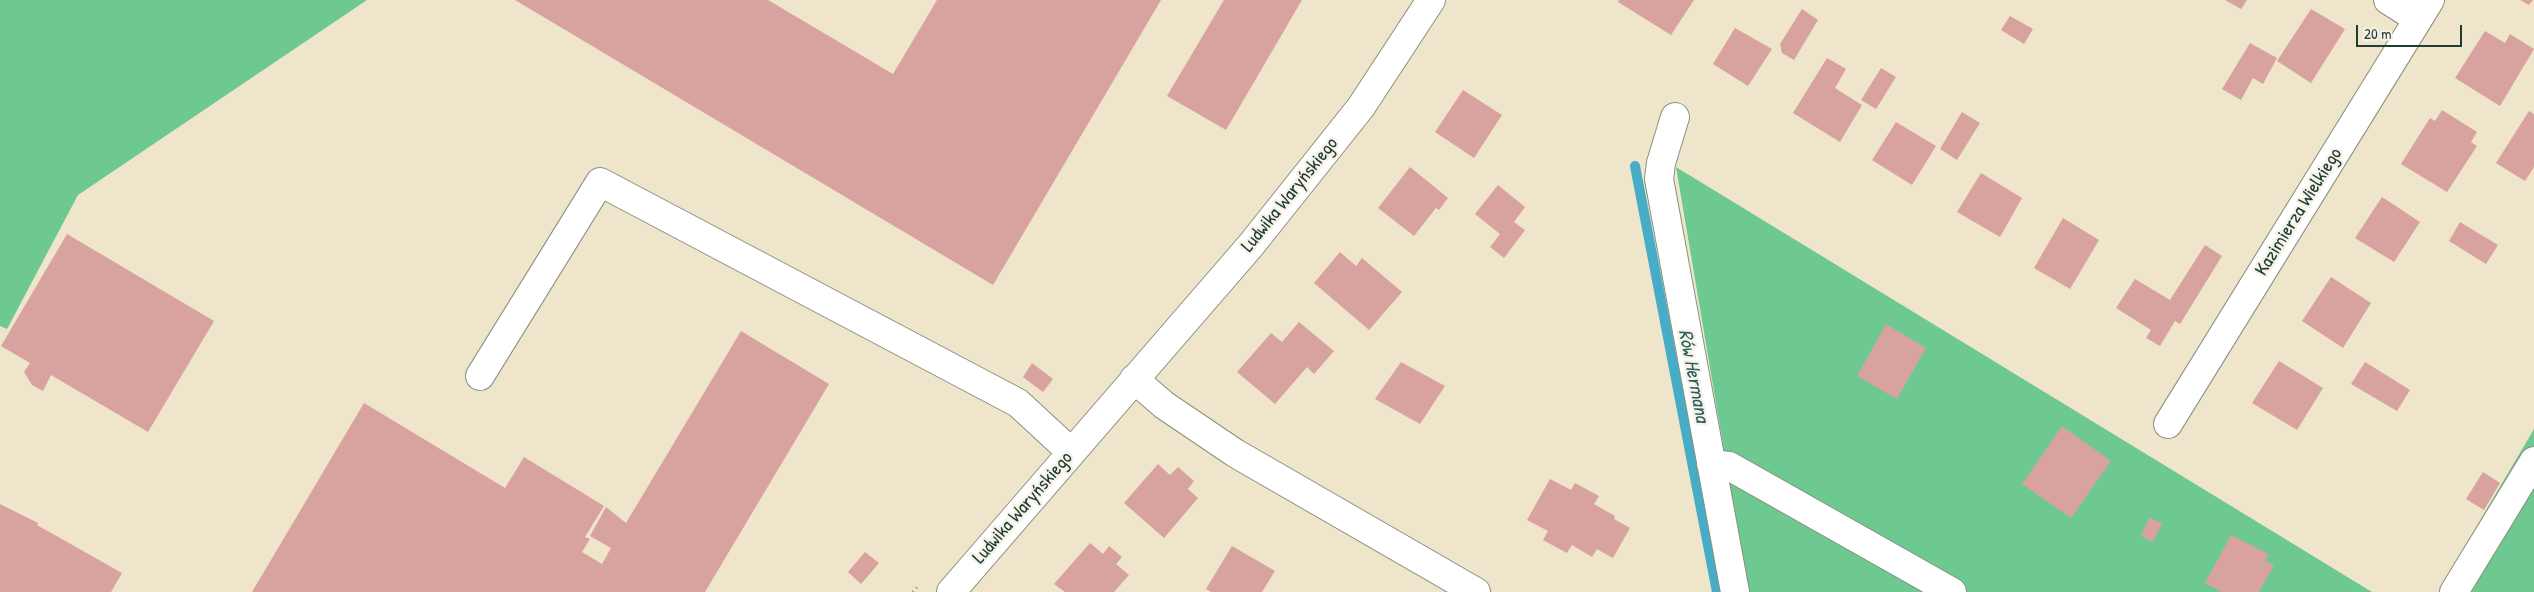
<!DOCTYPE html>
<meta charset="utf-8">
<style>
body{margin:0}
#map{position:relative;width:2534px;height:592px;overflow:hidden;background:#efe5cb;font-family:"Patrick Hand",sans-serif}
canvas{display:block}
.scale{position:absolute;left:2356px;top:25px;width:106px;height:22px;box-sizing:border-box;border:2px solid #1f3d34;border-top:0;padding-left:6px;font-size:15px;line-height:18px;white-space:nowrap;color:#1f3d34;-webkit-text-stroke:4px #f7f3e8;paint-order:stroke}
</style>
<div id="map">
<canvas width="2534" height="592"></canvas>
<div class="scale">20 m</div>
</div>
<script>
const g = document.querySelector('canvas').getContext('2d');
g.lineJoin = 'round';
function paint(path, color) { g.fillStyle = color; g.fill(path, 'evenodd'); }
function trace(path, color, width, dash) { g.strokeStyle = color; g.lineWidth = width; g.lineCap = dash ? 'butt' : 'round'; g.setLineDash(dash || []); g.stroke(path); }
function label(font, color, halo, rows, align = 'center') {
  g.font = font + ' "Patrick Hand",sans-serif'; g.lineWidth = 5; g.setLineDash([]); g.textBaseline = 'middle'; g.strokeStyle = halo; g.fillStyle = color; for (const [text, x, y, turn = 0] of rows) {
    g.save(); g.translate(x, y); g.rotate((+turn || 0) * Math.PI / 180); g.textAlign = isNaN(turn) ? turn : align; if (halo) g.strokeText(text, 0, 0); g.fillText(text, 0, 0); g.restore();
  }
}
const green = new Path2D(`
 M 0,0 L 367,0 L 78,195 L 7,329 L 0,326 Z
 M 1676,167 L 2372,592 L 1748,592 Z
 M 2534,429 L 2534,592 L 2471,592 L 2462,551 Z`);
const stream = new Path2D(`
 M 1635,166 L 1717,592`);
const building = new Path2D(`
 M 515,0 L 768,0 L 893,74 L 937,0 L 1161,0 L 993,285 Z
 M 1224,0 L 1302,0 L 1226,130 L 1167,96 Z
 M 1619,0 L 1694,0 L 1671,35 L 1618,2 Z
 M 2225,0 L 2247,0 L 2241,9 Z
 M 2520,0 L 2533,0 L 2529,5 Z
 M 1802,9 L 1818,20 L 1794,60 L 1782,53 L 1780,44 Z
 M 2311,9 L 2345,29 L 2311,83 L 2277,61 Z
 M 2010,16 L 2033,29 L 2024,44 L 2001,30 Z
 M 1735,28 L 1772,49 L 1748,86 L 1713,64 Z
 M 2485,31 L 2505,43 L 2510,34 L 2534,49 L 2500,106 L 2455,78 Z
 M 2250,43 L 2277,58 L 2263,84 L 2253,78 L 2241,100 L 2222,89 Z
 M 1827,58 L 1846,69 L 1835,88 L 1862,105 L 1840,142 L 1793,113 Z
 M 1881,68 L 1896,77 L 1876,109 L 1861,100 Z
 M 1463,90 L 1502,115 L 1474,158 L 1435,132 Z
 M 2442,110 L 2477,132 L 2471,142 L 2477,146 L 2447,192 L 2401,164 L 2430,118 L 2435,121 Z
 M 2529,111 L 2534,114 L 2534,167 L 2525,181 L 2496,163 Z
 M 1962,112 L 1980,123 L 1957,160 L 1940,149 Z
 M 1896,122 L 1936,146 L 1912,185 L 1872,160 Z
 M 1410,167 L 1448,198 L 1439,210 L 1436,208 L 1414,236 L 1378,208 Z
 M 1981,173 L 2022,198 L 2000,237 L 1957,212 Z
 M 1498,185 L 1525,207 L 1514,222 L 1525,230 L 1504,258 L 1490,247 L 1500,234 L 1475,214 Z
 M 2382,197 L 2420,222 L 2394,262 L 2355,238 Z
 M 2063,218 L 2099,240 L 2070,289 L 2034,268 Z
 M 2460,222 L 2498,245 L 2486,264 L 2449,241 Z
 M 67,234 L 214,321 L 148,432 L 51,375 L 43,391 L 32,385 L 24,372 L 30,363 L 1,346 Z
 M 2205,245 L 2222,256 L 2180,324 L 2175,321 L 2160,346 L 2146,338 L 2151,330 L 2116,308 L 2135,279 L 2170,300 Z
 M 1340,252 L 1356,266 L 1362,258 L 1402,292 L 1369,330 L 1314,283 Z
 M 2331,277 L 2371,303 L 2343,348 L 2302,321 Z
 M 1299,322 L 1334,351 L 1314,374 L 1307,367 L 1275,404 L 1237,372 L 1271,333 L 1282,342 Z
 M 1886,324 L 1926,348 L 1897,399 L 1857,376 Z
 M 741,331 L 829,384 L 705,592 L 252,592 L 364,403 L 505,488 L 524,457 L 604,506 L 585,537 L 590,539 L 582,552 L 602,564 L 611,548 L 590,536 L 606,507 L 626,523 Z
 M 2279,361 L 2323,388 L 2297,430 L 2252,403 Z
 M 1401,362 L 1445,386 L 1420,424 L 1375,399 Z
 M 2365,362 L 2410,390 L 2397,411 L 2351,384 Z
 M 1032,363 L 1053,379 L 1043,392 L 1023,377 Z
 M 2062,426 L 2111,461 L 2071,518 L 2022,484 Z
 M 1158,464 L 1170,475 L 1178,467 L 1194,481 L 1188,489 L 1198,498 L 1164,538 L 1124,503 Z
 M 2483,472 L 2500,483 L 2484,510 L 2466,499 Z
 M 1550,479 L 1571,490 L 1575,483 L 1599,496 L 1594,504 L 1615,516 L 1614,519 L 1630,528 L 1613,558 L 1597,549 L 1592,557 L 1572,545 L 1567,553 L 1543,540 L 1548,531 L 1527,520 Z
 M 0,504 L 38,523 L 37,525 L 122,573 L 111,592 L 0,592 Z
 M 2149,518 L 2162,523 L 2153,542 L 2141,536 Z
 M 2231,535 L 2269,554 L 2265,561 L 2274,565 L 2259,592 L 2222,592 L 2205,583 Z
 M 1090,543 L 1103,554 L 1109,546 L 1122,557 L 1116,564 L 1129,575 L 1114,592 L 1065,592 L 1054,584 Z
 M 1232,546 L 1275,571 L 1262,592 L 1211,592 L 1206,589 Z
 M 865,552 L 879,563 L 861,584 L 848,572 Z`);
const path = new Path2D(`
 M 913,592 L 918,586`);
const minor = new Path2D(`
 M 2388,0 L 2418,19
 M 1675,117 L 1661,163 L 1659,179 L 1735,592
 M 480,376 L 600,182 L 1018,403 L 1071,452
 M 1134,379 L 1164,405 L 1235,453 L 1476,592
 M 2168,424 L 2430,0
 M 1711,464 L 1729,466 L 1952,592
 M 951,592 L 1251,245 L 1361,107 L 1431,0
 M 2454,592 L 2534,461`);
const streetNames = [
 ["Ludwika Waryńskiego",1290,195,-51],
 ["Kazimierza Wielkiego",2299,212,-58],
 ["Ludwika Waryńskiego",1023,508,-49]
];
const waterNames = [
 ["Rów Hermana",1693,376,79]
];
paint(green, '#6ec990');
trace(stream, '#47adc6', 10);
paint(building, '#d8a29e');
trace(minor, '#879180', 30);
trace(path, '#879180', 3, [1, 4]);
trace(minor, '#fff', 28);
label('19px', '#1f3d34', '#f7f3e8', streetNames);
label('italic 20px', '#2b5f60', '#f7f3e8', waterNames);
</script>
